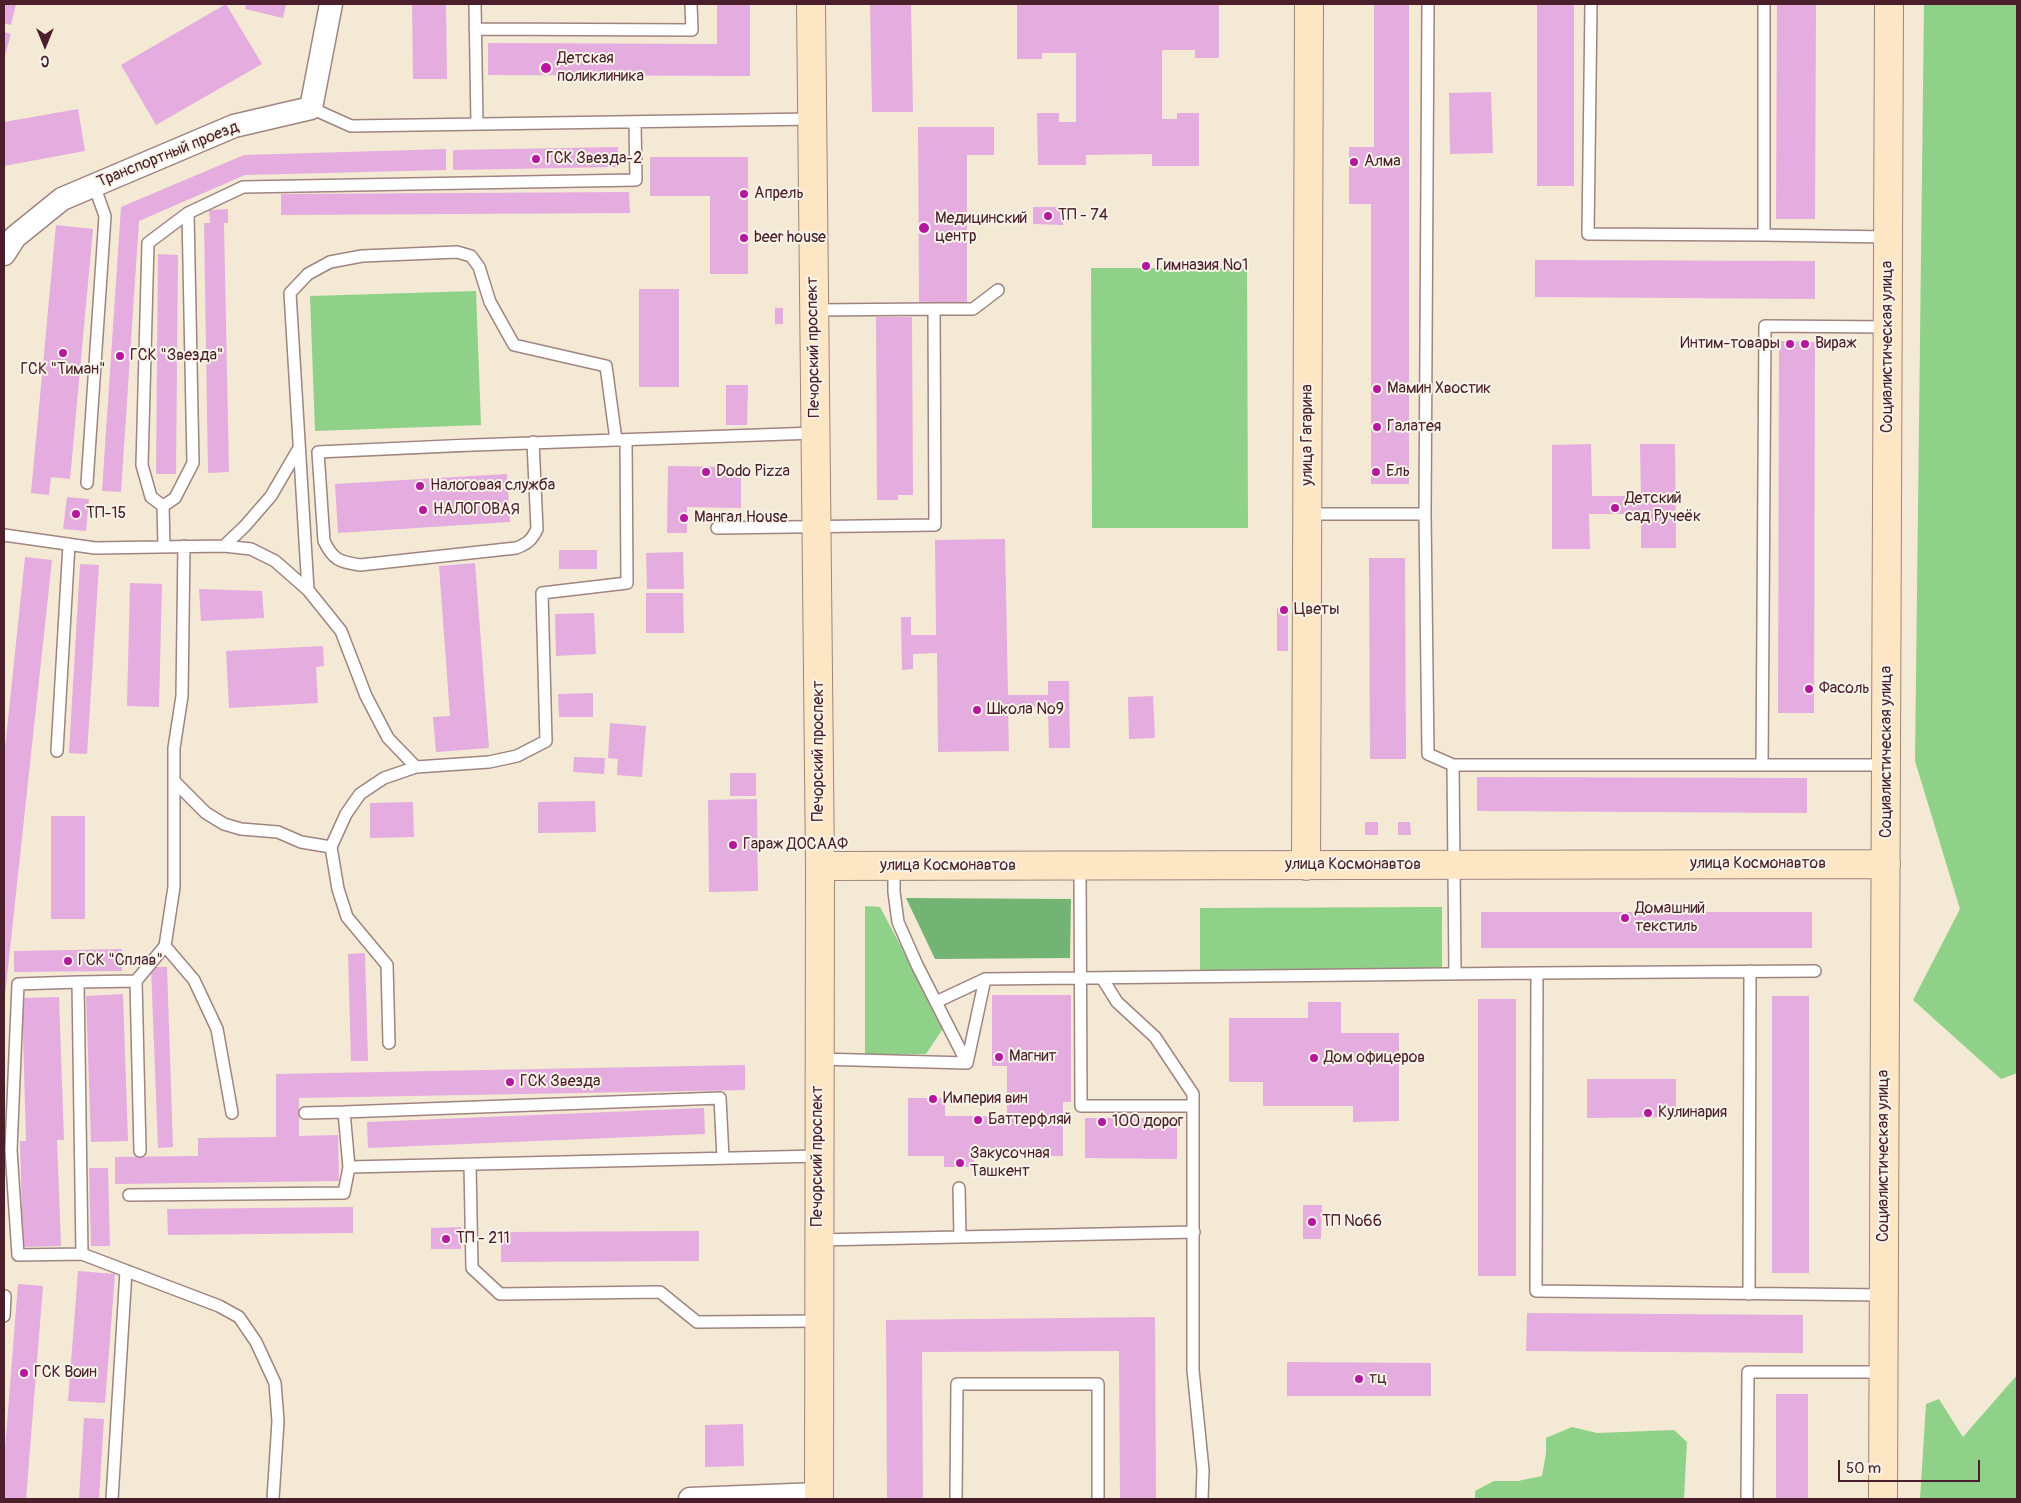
<!DOCTYPE html>
<meta charset="utf-8">
<style>
body{margin:0}
#map{position:relative;width:2021px;height:1503px;overflow:hidden;background:#f4e9d4;font-family:Pangolin,sans-serif}
canvas{display:block}
.frame{position:absolute;inset:0;border:5px solid #4a1f2b;pointer-events:none}
.north{position:absolute;left:20px;top:20px;width:50px;height:50px;-webkit-text-stroke:4px #f7f3e8;paint-order:stroke;rotate:180deg;font-size:14px;font-weight:700;line-height:20px;text-align:center;color:#4a1f2b}
.north::after{content:'';display:block;margin:auto;width:18px;height:22px;background:#4a1f2b;clip-path:polygon(50% 0,100% 100%,50% 72%,0 100%)}
.scale{position:absolute;left:1838px;top:1460px;width:142px;height:22px;box-sizing:border-box;border:2px solid #4a1f2b;border-top:0;padding-left:6px;font-size:15px;line-height:18px;white-space:nowrap;color:#4a1f2b;-webkit-text-stroke:4px #f7f3e8;paint-order:stroke}
</style>
<div id="map">
<canvas width="2021" height="1503"></canvas>
<div class="frame"></div>
<div class="north">С</div>
<div class="scale">50 m</div>
</div>
<script>
const g = document.querySelector('canvas').getContext('2d');
g.lineJoin = 'round';
function paint(path, color) { g.fillStyle = color; g.fill(path, 'evenodd'); }
function trace(path, color, width, dash) { g.strokeStyle = color; g.lineWidth = width; g.lineCap = dash ? 'butt' : 'round'; g.setLineDash(dash || []); g.stroke(path); }
function label(font, color, halo, rows, align = 'center') {
  g.font = font + ' Pangolin,sans-serif'; g.lineWidth = 4; g.setLineDash([]); g.textBaseline = 'middle'; g.strokeStyle = halo; g.fillStyle = color; for (const [text, x, y, turn = 0] of rows) {
    g.save(); g.translate(x, y); g.rotate((+turn || 0) * Math.PI / 180); g.textAlign = isNaN(turn) ? turn : align; if (halo) g.strokeText(text, 0, 0); g.fillText(text, 0, 0); g.restore();
  }
}
const green = new Path2D(`
 M 1924,4 L 2017,4 L 2017,1073 L 2001,1079 L 1913,1000 L 1960,909 L 1915,761 Z
 M 1091,268 L 1247,268 L 1248,528 L 1092,528 Z
 M 476,291 L 481,425 L 315,431 L 310,296 Z
 M 865,906 L 880,907 L 944,1027 L 926,1054 L 865,1055 Z
 M 1442,907 L 1442,969 L 1200,970 L 1200,908 Z
 M 2017,1375 L 2017,1499 L 1920,1499 L 1926,1404 L 1939,1399 L 1963,1437 Z
 M 1572,1427 L 1597,1433 L 1674,1430 L 1687,1442 L 1684,1499 L 1475,1499 L 1475,1491 L 1494,1481 L 1518,1481 L 1542,1476 L 1546,1453 L 1546,1438 Z`);
const forest = new Path2D(`
 M 906,898 L 1071,899 L 1070,958 L 935,959 Z`);
const building = new Path2D(`
 M 4,4 L 16,4 L 11,25 L 4,23 Z
 M 226,4 L 262,64 L 156,125 L 121,65 Z
 M 246,4 L 286,4 L 283,18 L 245,9 Z
 M 412,4 L 446,4 L 447,79 L 413,79 Z
 M 717,4 L 750,4 L 750,76 L 488,75 L 488,43 L 717,44 Z
 M 870,4 L 911,4 L 913,112 L 872,112 Z
 M 1017,4 L 1219,4 L 1219,58 L 1195,58 L 1195,50 L 1162,50 L 1162,119 L 1177,119 L 1177,113 L 1199,113 L 1199,166 L 1152,166 L 1152,154 L 1086,155 L 1086,165 L 1038,165 L 1037,113 L 1059,113 L 1059,122 L 1076,122 L 1076,53 L 1042,53 L 1042,59 L 1017,59 Z
 M 1374,4 L 1409,4 L 1409,484 L 1371,484 L 1371,204 L 1349,204 L 1349,147 L 1374,147 Z
 M 1537,4 L 1574,4 L 1574,186 L 1537,186 Z
 M 1777,4 L 1816,4 L 1815,219 L 1776,219 Z
 M 4,32 L 11,34 L 4,59 Z
 M 1491,92 L 1493,153 L 1450,154 L 1449,93 Z
 M 78,109 L 85,151 L 4,166 L 4,122 Z
 M 918,127 L 994,127 L 994,155 L 967,155 L 967,303 L 919,303 Z
 M 618,147 L 619,167 L 453,170 L 453,150 Z
 M 446,149 L 446,170 L 245,175 L 139,221 L 121,492 L 102,491 L 121,207 L 244,155 Z
 M 650,157 L 748,157 L 748,274 L 710,274 L 710,196 L 650,196 Z
 M 629,192 L 630,213 L 281,215 L 281,194 Z
 M 1033,207 L 1063,207 L 1063,225 L 1033,224 Z
 M 228,209 L 228,223 L 224,223 L 229,472 L 208,473 L 204,223 L 210,223 L 209,210 Z
 M 56,225 L 93,229 L 70,479 L 51,477 L 49,495 L 31,493 Z
 M 158,254 L 178,255 L 176,474 L 156,474 Z
 M 1535,260 L 1815,261 L 1815,299 L 1535,297 Z
 M 639,289 L 679,289 L 679,387 L 639,387 Z
 M 775,308 L 783,308 L 783,324 L 775,324 Z
 M 876,317 L 912,317 L 913,495 L 898,495 L 898,500 L 877,500 Z
 M 1779,341 L 1815,342 L 1814,713 L 1778,713 Z
 M 726,385 L 748,385 L 747,425 L 726,425 Z
 M 1591,444 L 1592,496 L 1641,496 L 1640,444 L 1675,444 L 1676,548 L 1641,548 L 1641,514 L 1589,514 L 1590,549 L 1552,549 L 1552,445 Z
 M 668,466 L 741,467 L 741,508 L 687,507 L 687,533 L 667,533 Z
 M 507,474 L 510,522 L 338,533 L 335,484 Z
 M 67,497 L 89,499 L 86,531 L 63,529 Z
 M 1005,539 L 1008,695 L 1048,695 L 1048,681 L 1069,681 L 1070,748 L 1049,748 L 1048,707 L 1008,707 L 1009,751 L 938,752 L 937,653 L 913,654 L 913,669 L 902,670 L 901,617 L 911,617 L 911,635 L 936,635 L 935,540 Z
 M 559,550 L 597,550 L 597,569 L 559,569 Z
 M 683,552 L 684,589 L 647,589 L 646,553 Z
 M 25,557 L 52,560 L 5,995 L 4,758 Z
 M 1369,558 L 1405,558 L 1406,759 L 1370,759 Z
 M 475,563 L 489,748 L 436,752 L 433,717 L 450,716 L 439,566 Z
 M 80,564 L 99,565 L 87,754 L 69,753 Z
 M 130,583 L 162,584 L 159,707 L 127,706 Z
 M 199,589 L 262,591 L 264,618 L 201,621 Z
 M 646,593 L 683,593 L 684,633 L 646,633 Z
 M 1288,607 L 1288,651 L 1277,651 L 1277,608 Z
 M 594,613 L 596,654 L 556,656 L 555,614 Z
 M 323,646 L 324,666 L 316,667 L 318,703 L 229,708 L 226,651 Z
 M 593,693 L 593,717 L 559,717 L 558,694 Z
 M 1153,696 L 1155,738 L 1129,739 L 1128,697 Z
 M 610,723 L 646,726 L 642,777 L 617,775 L 618,759 L 608,758 Z
 M 574,757 L 605,758 L 604,774 L 573,772 Z
 M 730,773 L 756,773 L 756,796 L 730,796 Z
 M 1477,777 L 1807,778 L 1807,813 L 1477,811 Z
 M 757,799 L 758,891 L 709,892 L 708,800 Z
 M 595,801 L 596,832 L 538,833 L 538,802 Z
 M 413,802 L 414,837 L 370,838 L 370,803 Z
 M 51,816 L 85,816 L 85,919 L 51,919 Z
 M 1365,822 L 1378,822 L 1378,835 L 1365,835 Z
 M 1398,822 L 1410,822 L 1411,835 L 1398,835 Z
 M 1481,912 L 1812,912 L 1812,948 L 1481,948 Z
 M 122,949 L 122,971 L 14,972 L 14,951 Z
 M 365,953 L 368,1061 L 351,1061 L 348,954 Z
 M 151,967 L 167,967 L 173,1147 L 158,1148 Z
 M 123,994 L 128,1141 L 91,1142 L 86,996 Z
 M 992,995 L 1071,995 L 1071,1102 L 1063,1102 L 1063,1156 L 974,1156 L 974,1167 L 944,1167 L 944,1156 L 908,1156 L 908,1098 L 945,1098 L 945,1116 L 1007,1116 L 1007,1066 L 992,1066 Z
 M 1772,996 L 1809,996 L 1809,1273 L 1772,1273 Z
 M 59,997 L 64,1140 L 57,1140 L 61,1246 L 23,1247 L 20,1141 L 26,1141 L 22,998 Z
 M 1478,999 L 1516,999 L 1516,1276 L 1478,1276 Z
 M 1308,1002 L 1341,1002 L 1341,1033 L 1399,1033 L 1399,1121 L 1353,1122 L 1353,1106 L 1263,1106 L 1263,1082 L 1229,1082 L 1229,1018 L 1308,1018 Z
 M 745,1065 L 745,1090 L 299,1098 L 299,1136 L 338,1135 L 339,1181 L 115,1184 L 115,1157 L 198,1156 L 198,1138 L 276,1137 L 276,1074 Z
 M 1587,1079 L 1676,1079 L 1676,1117 L 1587,1118 Z
 M 704,1108 L 705,1134 L 368,1148 L 367,1122 Z
 M 1085,1118 L 1177,1118 L 1177,1159 L 1085,1158 Z
 M 89,1168 L 108,1168 L 110,1246 L 91,1246 Z
 M 1303,1205 L 1322,1205 L 1321,1239 L 1303,1239 Z
 M 353,1207 L 353,1233 L 168,1235 L 167,1209 Z
 M 461,1227 L 461,1249 L 431,1249 L 431,1228 Z
 M 699,1231 L 699,1261 L 501,1262 L 501,1232 Z
 M 78,1271 L 115,1274 L 105,1403 L 68,1401 Z
 M 18,1284 L 43,1286 L 26,1499 L 4,1499 L 4,1461 Z
 M 1527,1313 L 1803,1315 L 1803,1353 L 1526,1351 Z
 M 1155,1317 L 1156,1499 L 1120,1499 L 1119,1351 L 922,1352 L 923,1499 L 887,1499 L 886,1320 Z
 M 1287,1362 L 1431,1363 L 1431,1396 L 1287,1396 Z
 M 1776,1394 L 1808,1394 L 1808,1499 L 1776,1499 Z
 M 84,1418 L 104,1419 L 99,1499 L 79,1499 Z
 M 743,1424 L 744,1466 L 705,1467 L 705,1425 Z`);
const lane = new Path2D(`
 M 475,4 L 477,124
 M 1428,4 L 1425,514 L 1428,754 L 1453,765 L 1455,974
 M 1591,4 L 1588,234 L 1764,235 L 1764,4
 M 475,29 L 692,30 L 691,4
 M 311,108 L 351,126 L 812,119
 M 1764,235 L 1888,237
 M 934,309 L 973,309 L 998,290
 M 533,442 L 537,529 C 532,540 527,544 516,548 L 360,565 C 340,562 333,560 324,541 L 318,452 C 417,447 516,443 616,440
 M 87,483 L 105,216 L 94,185
 M 163,506 L 175,498 L 193,463 L 188,213
 M 1308,514 L 1425,514
 M 717,528 L 935,525 L 934,309 L 815,310
 M 4,535 L 95,548 L 224,546 L 245,526 L 271,496 L 299,448
 M 184,546 L 182,696 L 174,748 L 174,887 L 165,946 L 136,981 L 78,982 L 82,1254 L 219,1306 L 239,1317 L 256,1342 L 275,1383 L 278,1421 L 273,1499
 M 224,546 L 251,549 L 275,561 L 308,590
 M 164,547 L 163,506 L 151,497 L 142,465 L 148,243 L 188,213 L 243,187 L 636,180 L 635,123
 M 57,751 L 69,544
 M 1453,765 L 1887,765
 M 1762,765 L 1765,326 L 1888,327
 M 416,767 L 388,738 L 366,696 L 341,631 L 308,590 L 290,293 L 308,274 L 330,262 L 362,256 L 457,252 L 471,256 L 479,267 L 490,302 L 514,345 L 606,366 L 616,440 L 815,433
 M 174,781 L 206,813 L 224,824 L 241,829 L 278,832 L 301,842 L 331,847
 M 1080,866 L 1081,1106 L 1193,1106
 M 165,946 L 194,980 L 217,1029 L 232,1113
 M 1815,971 L 1537,973 L 1536,1291 L 1883,1295
 M 1102,978 L 1117,1002 L 1155,1037 L 1193,1094 L 1193,1370 L 1203,1470 L 1202,1499
 M 136,981 L 140,1151
 M 78,982 L 18,984 L 11,1150 L 18,1255 L 82,1254
 M 936,1002 L 985,979 L 1537,973
 M 389,1043 L 387,965 L 347,917 L 338,889 L 331,847 L 346,814 L 360,794 L 384,778 L 416,767 L 489,762 L 517,756 L 546,741 L 542,593 L 627,583 L 626,440
 M 819,1059 L 967,1063 L 917,965 L 898,922 L 894,892 L 894,866
 M 967,1063 L 985,979
 M 305,1113 L 344,1112
 M 470,1165 L 472,1268 L 500,1294 L 660,1292 L 697,1322 L 819,1321
 M 349,1167 L 344,1112 L 720,1098 L 723,1158
 M 959,1188 L 960,1237
 M 129,1195 L 344,1193 L 349,1167 L 818,1156
 M 818,1240 L 1194,1232
 M 1749,1294 L 1750,971
 M 4,1316 L 5,1296
 M 112,1499 L 126,1271
 M 956,1499 L 957,1384 L 1098,1384 L 1098,1499
 M 1747,1499 L 1748,1372 L 1883,1372`);
const street = new Path2D(`
 M 4,254 L 15,237 L 62,199 L 234,126 L 311,108 L 331,4
 M 690,1499 L 819,1494`);
const secondary = new Path2D(`
 M 811,4 L 820,866 L 819,1499
 M 820,866 L 1886,864
 M 1306,866 L 1309,4
 M 1883,1499 L 1889,4`);
const markers = [
 [546,68,6,"#b5179e"],
 [536,159,5,"#b5179e"],
 [1354,162,5,"#b5179e"],
 [744,194,5,"#b5179e"],
 [1048,216,5,"#b5179e"],
 [924,228,6,"#b5179e"],
 [744,238,5,"#b5179e"],
 [1146,266,5,"#b5179e"],
 [1790,344,5,"#b5179e"],
 [1805,344,5,"#b5179e"],
 [63,353,5,"#b5179e"],
 [120,356,5,"#b5179e"],
 [1377,389,5,"#b5179e"],
 [1377,427,5,"#b5179e"],
 [706,472,5,"#b5179e"],
 [1376,472,5,"#b5179e"],
 [420,486,5,"#b5179e"],
 [1615,508,5,"#b5179e"],
 [423,510,5,"#b5179e"],
 [76,514,5,"#b5179e"],
 [684,518,5,"#b5179e"],
 [1284,610,5,"#b5179e"],
 [1809,689,5,"#b5179e"],
 [977,710,5,"#b5179e"],
 [733,845,5,"#b5179e"],
 [1625,918,5,"#b5179e"],
 [68,961,5,"#b5179e"],
 [999,1057,5,"#b5179e"],
 [1314,1058,5,"#b5179e"],
 [510,1082,5,"#b5179e"],
 [933,1099,5,"#b5179e"],
 [1648,1113,5,"#b5179e"],
 [978,1120,5,"#b5179e"],
 [1102,1122,5,"#b5179e"],
 [960,1163,5,"#b5179e"],
 [1312,1222,5,"#b5179e"],
 [446,1239,5,"#b5179e"],
 [24,1373,5,"#b5179e"],
 [1359,1379,5,"#b5179e"]
];
const poiNames = [
 ["Детская",557,59],
 ["поликлиника",557,77],
 ["ГСК Звезда-2",546,159],
 ["Алма",1364,162],
 ["Апрель",754,194],
 ["ТП - 74",1058,216],
 ["Медицинский",935,219],
 ["центр",935,237],
 ["beer house",754,238],
 ["Гимназия №1",1156,266],
 ["Интим-товары",1780,344,"right"],
 ["Вираж",1815,344],
 ["ГСК \"Звезда\"",130,356],
 ["ГСК \"Тиман\"",63,370,"center"],
 ["Мамин Хвостик",1387,389],
 ["Галатея",1387,427],
 ["Dodo Pizza",716,472],
 ["Ель",1386,472],
 ["Налоговая служба",430,486],
 ["Детский",1625,499],
 ["сад Ручеёк",1625,517],
 ["НАЛОГОВАЯ",433,510],
 ["ТП-15",86,514],
 ["Мангал House",694,518],
 ["Цветы",1294,610],
 ["Фасоль",1819,689],
 ["Школа №9",987,710],
 ["Гараж ДОСААФ",743,845],
 ["Домашний",1635,909],
 ["текстиль",1635,927],
 ["ГСК \"Сплав\"",78,961],
 ["Магнит",1009,1057],
 ["Дом офицеров",1324,1058],
 ["ГСК Звезда",520,1082],
 ["Империя вин",943,1099],
 ["Кулинария",1658,1113],
 ["Баттерфляй",988,1120],
 ["100 дорог",1112,1122],
 ["Закусочная",970,1154],
 ["Ташкент",970,1172],
 ["ТП №66",1322,1222],
 ["ТП - 211",456,1239],
 ["ГСК Воин",34,1373],
 ["тц",1369,1379]
];
const streetNames = [
 ["Транспортный проезд",168,155,-22],
 ["Печорский проспект",814,347,-91],
 ["Социалистическая улица",1888,347,-90],
 ["улица Гагарина",1308,435,-90],
 ["Печорский проспект",819,751,-90],
 ["Социалистическая улица",1887,752,-90],
 ["улица Космонавтов",1758,864],
 ["улица Космонавтов",1353,865],
 ["улица Космонавтов",948,866],
 ["Печорский проспект",818,1156,-90],
 ["Социалистическая улица",1884,1156,-90]
];
paint(green, '#8fd188');
paint(forest, '#73b374');
paint(building, '#e4acdf');
trace(lane, '#9f8480', 14);
trace(street, '#9f8480', 25);
trace(secondary, '#9f8480', 30);
trace(lane, '#fff', 11);
trace(street, '#fff', 22);
trace(secondary, '#fce6c4', 28);
for (const [x, y, r, color] of markers) { const dot = new Path2D(); dot.arc(x, y, r, 0, 2 * Math.PI); g.fillStyle = color; g.fill(dot); trace(dot, '#f7f3e8', 2); }
label('16px', '#4a1f2b', '#f7f3e8', poiNames, 'left');
label('16px', '#4a1f2b', '#f7f3e8', streetNames);
</script>
